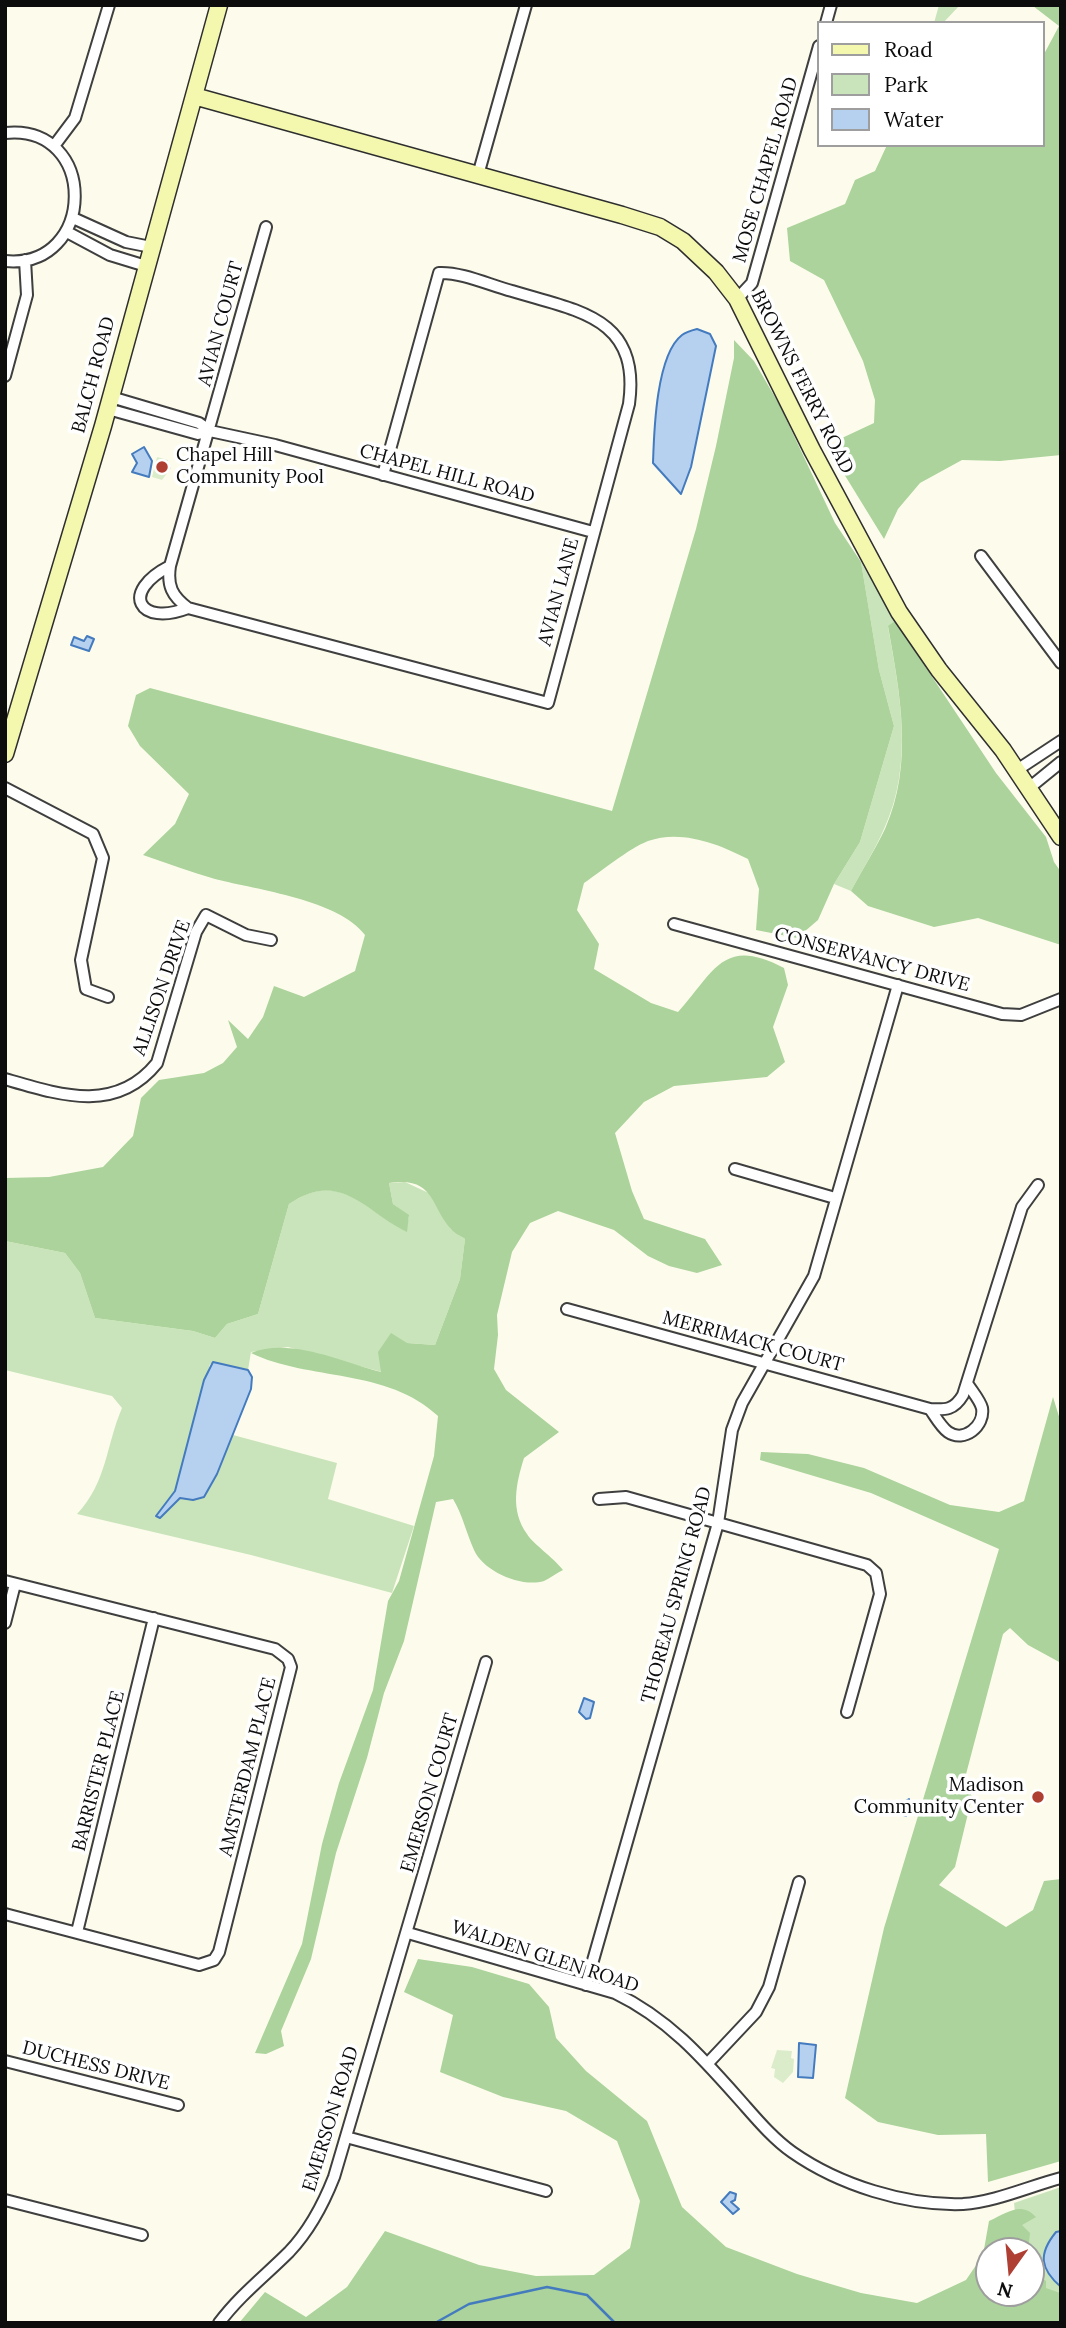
<!DOCTYPE html>
<style>
body{margin:0}
#map{position:relative;width:1066px;height:2328px;overflow:hidden;background:#fdfcec;font-family:Lora,serif}
canvas{display:block}
.frame{position:absolute;inset:0;border:7px solid #0c0c0c;pointer-events:none}
.legend{position:absolute;left:817px;top:21px;width:228px;height:126px;box-sizing:border-box;background:#fff;border:2px solid #9e9e9e;margin:0;padding:9px 12px;list-style:none;font-size:21px;color:#0c0c0c}
.legend li{display:flex;align-items:center;gap:14px;height:35px}
.legend b{width:35px;border:2px solid #9e9e9e}
.north{position:absolute;left:975px;top:2237px;width:70px;height:70px;box-sizing:border-box;background:#fff;border:2px solid #9e9e9e;border-radius:50%;rotate:195deg;font-size:19px;font-weight:700;line-height:28px;text-align:center;color:#0c0c0c}
.north::after{content:'';display:block;margin:auto;width:24px;height:32px;background:#ae3f32;clip-path:polygon(50% 0,100% 100%,50% 72%,0 100%)}
</style>
<div id="map">
<canvas width="1066" height="2328"></canvas>
<div class="frame"></div>
<ul class="legend">
<li><b style="height:9px;background:#f4f7ae"></b>Road</li>
<li><b style="height:19px;background:#c9e4ba"></b>Park</li>
<li><b style="height:19px;background:#b6d1f0"></b>Water</li>
</ul>
<div class="north">N</div>
</div>
<script>
const g = document.querySelector('canvas').getContext('2d');
g.lineJoin = 'round';
function paint(path, color) { g.fillStyle = color; g.fill(path, 'evenodd'); }
function trace(path, color, width, dash) { g.strokeStyle = color; g.lineWidth = width; g.lineCap = dash ? 'butt' : 'round'; g.setLineDash(dash || []); g.stroke(path); }
function label(font, color, halo, rows, align = 'center') {
  g.font = font + ' Lora,serif'; g.lineWidth = 7; g.setLineDash([]); g.textBaseline = 'middle'; g.strokeStyle = halo; g.fillStyle = color; for (const [text, x, y, turn = 0] of rows) {
    g.save(); g.translate(x, y); g.rotate((+turn || 0) * Math.PI / 180); g.textAlign = isNaN(turn) ? turn : align; if (halo) g.strokeText(text, 0, 0); g.fillText(text, 0, 0); g.restore();
  }
}
const green = new Path2D(`
 M 939,5 L 960,5 L 943,23 L 934,23 Z
 M 861,562 L 895,621 L 888,627 C 900,694 914,764 884,829 C 875,850 862,870 851,891 L 834,884 L 860,842 L 894,726 L 879,670 Z
 M 405,1182 L 433,1195 L 451,1229 L 465,1239 L 460,1279 L 435,1345 L 407,1343 L 382,1372 L 288,1347 L 251,1352 L 248,1370 L 210,1364 L 175,1491 L 157,1516 L 160,1518 L 180,1498 L 193,1500 L 204,1497 L 233,1435 L 337,1463 L 328,1499 L 414,1526 L 392,1593 L 251,1555 L 77,1514 C 107,1482 106,1445 122,1408 L 112,1396 L 5,1370 L 5,1241 L 65,1253 L 80,1273 L 95,1318 L 193,1331 L 215,1338 L 227,1324 L 258,1314 L 289,1204 C 340,1169 362,1209 406,1231 L 409,1216 L 393,1204 L 389,1183 Z
 M 1061,2187 L 1061,2308 L 1031,2293 L 1031,2251 L 1019,2251 L 1014,2203 Z`);
const forest = new Path2D(`
 M 1061,5 L 1061,455 L 1000,461 L 962,460 L 920,483 L 898,509 L 884,539 L 833,456 L 842,438 L 874,423 L 875,400 L 863,361 L 824,280 L 790,261 L 787,228 L 845,204 L 855,180 L 875,171 L 887,145 L 1043,145 L 1043,56 L 1059,26 L 1033,6 Z
 M 734,340 L 754,361 L 779,404 L 835,523 L 861,562 L 879,670 L 894,726 L 860,842 L 834,884 L 818,920 L 797,938 L 756,930 L 759,889 L 748,859 C 719,844 681,829 648,841 C 628,849 602,871 584,883 L 577,910 L 599,944 L 594,969 L 651,1003 L 678,1012 C 715,971 723,936 784,968 L 788,985 L 773,1027 L 785,1062 L 767,1077 L 674,1086 L 644,1102 L 615,1133 L 632,1191 L 644,1219 L 705,1239 L 722,1265 L 697,1273 L 669,1266 L 648,1256 L 614,1230 L 558,1211 L 530,1223 L 512,1252 L 497,1315 L 498,1335 L 494,1369 L 506,1390 L 559,1432 L 524,1458 C 516,1484 510,1510 527,1534 C 533,1544 553,1557 563,1570 C 557,1573 550,1578 544,1581 C 521,1588 483,1571 474,1550 C 466,1532 463,1516 453,1499 L 436,1502 L 404,1641 L 384,1693 L 367,1758 L 336,1853 L 311,1959 L 281,2031 L 284,2046 L 266,2054 L 255,2053 L 302,1944 L 322,1844 L 339,1783 L 373,1690 L 388,1601 L 399,1581 L 434,1456 L 438,1416 C 387,1368 309,1381 251,1353 C 290,1337 342,1362 381,1372 L 378,1352 L 391,1333 L 407,1343 L 435,1345 L 460,1279 L 465,1239 C 461,1236 454,1233 451,1229 C 430,1206 435,1176 389,1183 L 393,1204 L 409,1215 L 407,1232 C 363,1210 340,1169 289,1204 L 258,1314 L 227,1324 L 215,1338 L 193,1331 L 95,1318 L 80,1273 L 65,1253 L 5,1241 L 5,1178 L 49,1177 L 103,1167 L 133,1136 L 141,1098 L 159,1080 L 204,1073 L 223,1063 L 237,1047 L 228,1020 L 248,1039 L 263,1017 L 274,986 L 304,997 L 355,971 L 365,935 C 339,900 258,890 215,879 C 191,872 167,863 143,855 L 175,824 L 189,794 L 140,746 L 128,726 L 136,695 L 150,688 L 612,811 L 696,529 L 716,446 L 734,358 Z
 M 895,621 L 996,773 L 1046,837 L 1054,862 L 1061,872 L 1061,945 L 978,918 L 934,927 L 868,906 L 851,891 C 862,870 875,850 885,829 C 914,764 900,694 888,626 Z
 M 1053,1397 L 1061,1423 L 1061,1663 L 1028,1645 L 1010,1628 L 1003,1634 L 965,1778 L 972,1797 L 955,1867 L 939,1885 L 1006,1927 L 1033,1910 L 1044,1881 L 1061,1879 L 1061,2161 L 988,2182 L 986,2134 L 938,2135 L 878,2122 L 845,2098 L 884,1928 L 999,1549 L 871,1493 L 760,1460 L 761,1452 L 808,1454 L 864,1468 L 950,1505 L 999,1512 L 1024,1501 Z
 M 418,1959 L 472,1967 L 529,1984 L 549,2007 L 556,2038 L 586,2071 L 647,2121 L 682,2207 L 726,2247 L 797,2274 L 861,2293 L 917,2303 L 966,2280 L 983,2255 L 989,2221 C 1008,2213 1020,2201 1036,2217 L 1022,2225 L 1030,2233 L 1028,2251 L 989,2251 L 989,2293 L 1031,2293 L 1031,2261 L 1036,2265 L 1036,2274 L 1046,2281 L 1046,2288 L 1060,2293 L 1061,2323 L 239,2323 L 265,2292 L 306,2317 L 347,2287 L 385,2231 L 479,2265 L 536,2276 L 594,2275 L 630,2248 L 640,2201 L 617,2141 L 566,2111 L 503,2097 L 440,2072 L 453,2015 L 404,1992 Z`);
const pitch = new Path2D(`
 M 157,457 L 168,460 L 167,465 L 171,468 L 162,480 L 152,477 Z
 M 777,2050 L 792,2051 L 791,2058 L 794,2059 L 793,2072 L 783,2083 L 774,2077 L 775,2069 L 771,2068 Z`);
const water = new Path2D(`
 M 697,329 L 710,334 L 716,346 L 691,467 L 681,494 L 653,463 C 654,432 656,355 682,335 C 686,332 693,330 697,329 Z
 M 144,447 L 152,461 L 149,477 L 132,472 L 137,463 L 132,454 Z
 M 87,636 L 94,639 L 89,651 L 71,645 L 74,637 L 84,641 Z
 M 213,1362 L 248,1370 L 252,1377 L 251,1389 L 217,1474 L 204,1497 L 193,1500 L 180,1498 L 160,1518 L 156,1516 L 175,1491 L 204,1380 Z
 M 584,1698 L 594,1702 L 590,1718 L 586,1719 L 579,1712 Z
 M 909,1799 L 906,1816 L 887,1808 L 889,1801 L 899,1805 Z
 M 799,2043 L 816,2045 L 813,2078 L 798,2077 Z
 M 730,2192 L 736,2194 L 735,2200 L 731,2202 L 739,2209 L 733,2214 L 721,2202 Z
 M 1061,2231 L 1061,2287 C 1040,2269 1038,2254 1056,2232 Z`);
const stream = new Path2D(`
 M 435,2323 L 469,2304 L 547,2287 L 587,2295 L 615,2323`);
const street = new Path2D(`
 M 826,23 L 831,5
 M 5,133 C 99,123 97,270 5,261
 M 54,146 L 75,118 L 109,5
 M 478,175 L 526,5
 M 73,218 L 126,242 L 151,247
 M 266,227 L 170,566 C 167,586 172,596 188,608 L 548,703 L 629,404 C 641,317 578,311 512,291 C 489,285 462,272 439,273 L 383,475
 M 67,232 L 110,255 L 146,266
 M 737,299 L 752,283 L 819,46
 M 5,376 L 27,295 L 25,260
 M 111,397 L 199,423 L 210,431
 M 108,409 L 198,434 L 210,431 L 275,445 L 593,532
 M 981,556 L 1061,663
 M 170,566 C 119,592 139,627 188,608
 M 1017,770 L 1061,741
 M 5,788 L 93,834 L 103,858 L 81,960 L 86,989 L 108,997
 M 1029,788 L 1061,762
 M 674,924 L 1002,1014 L 1021,1015 L 1061,999
 M 5,1079 C 60,1095 116,1114 157,1063 L 196,932 L 206,915 L 246,935 L 271,940
 M 735,1169 L 835,1198
 M 567,1309 L 930,1409 C 946,1410 954,1410 963,1395 L 1022,1207 L 1038,1185
 M 930,1409 C 935,1416 941,1427 948,1432 C 964,1443 985,1426 982,1408 C 980,1400 971,1390 967,1383
 M 599,1499 L 626,1497 L 867,1565 L 876,1573 L 880,1594 L 847,1712
 M 5,1581 L 275,1649 L 288,1659 L 291,1667 L 219,1952 L 214,1960 L 199,1965 L 5,1914
 M 5,1623 L 15,1584
 M 77,1932 L 154,1618
 M 408,1933 L 615,1993 C 671,2020 706,2062 746,2107 C 760,2123 775,2140 792,2152 C 839,2185 906,2206 963,2204 C 995,2202 1030,2186 1061,2178
 M 586,1985 L 718,1523 L 732,1430 L 742,1403 L 814,1276 L 898,985
 M 5,2061 L 178,2105
 M 709,2062 L 756,2012 L 769,1987 L 799,1882
 M 346,2137 L 546,2191
 M 5,2200 L 142,2235
 M 219,2323 C 240,2295 265,2276 289,2252 C 310,2230 323,2205 334,2177 L 486,1662`);
const secondary = new Path2D(`
 M 194,96 L 622,215 L 660,227 L 683,241 L 716,272 L 737,299 L 812,450 L 899,612 L 939,670 L 1003,750 L 1061,837
 M 5,754 L 103,426 L 219,5`);
const markers = [
 [162,467,7,"#ae3f32"],
 [1038,1797,7,"#ae3f32"]
];
const streetNames = [
 ["MOSE CHAPEL ROAD",766,170,-74],
 ["AVIAN COURT",221,324,-75],
 ["BALCH ROAD",94,375,-75],
 ["BROWNS FERRY ROAD",802,382,63],
 ["CHAPEL HILL ROAD",447,474,15],
 ["AVIAN LANE",559,592,-75],
 ["CONSERVANCY DRIVE",872,960,15],
 ["ALLISON DRIVE",162,988,-71],
 ["MERRIMACK COURT",753,1342,15],
 ["THOREAU SPRING ROAD",677,1595,-75],
 ["AMSTERDAM PLACE",248,1767,-76],
 ["BARRISTER PLACE",99,1771,-76],
 ["EMERSON COURT",430,1793,-74],
 ["WALDEN GLEN ROAD",545,1957,18],
 ["DUCHESS DRIVE",96,2066,14],
 ["EMERSON ROAD",331,2119,-73]
];
const poiNames = [
 ["Chapel Hill",176,456],
 ["Community Pool",176,478],
 ["Madison",1024,1786,"right"],
 ["Community Center",1024,1808,"right"]
];
paint(green, '#c9e4ba');
paint(forest, '#abd39b');
paint(pitch, '#dbecca');
paint(water, '#b6d1f0');
trace(water, '#447bbf', 2);
trace(stream, '#447bbf', 2.5);
trace(street, '#3f3f3f', 14);
trace(secondary, '#2e2e2e', 19);
trace(street, '#fff', 10);
trace(secondary, '#f4f7ae', 16);
for (const [x, y, r, color] of markers) { const dot = new Path2D(); dot.arc(x, y, r, 0, 2 * Math.PI); g.fillStyle = color; g.fill(dot); trace(dot, '#fff', 2.5); }
label('19px', '#0c0c0c', '#fff', streetNames);
label('19px', '#0c0c0c', '#fff', poiNames, 'left');
</script>
